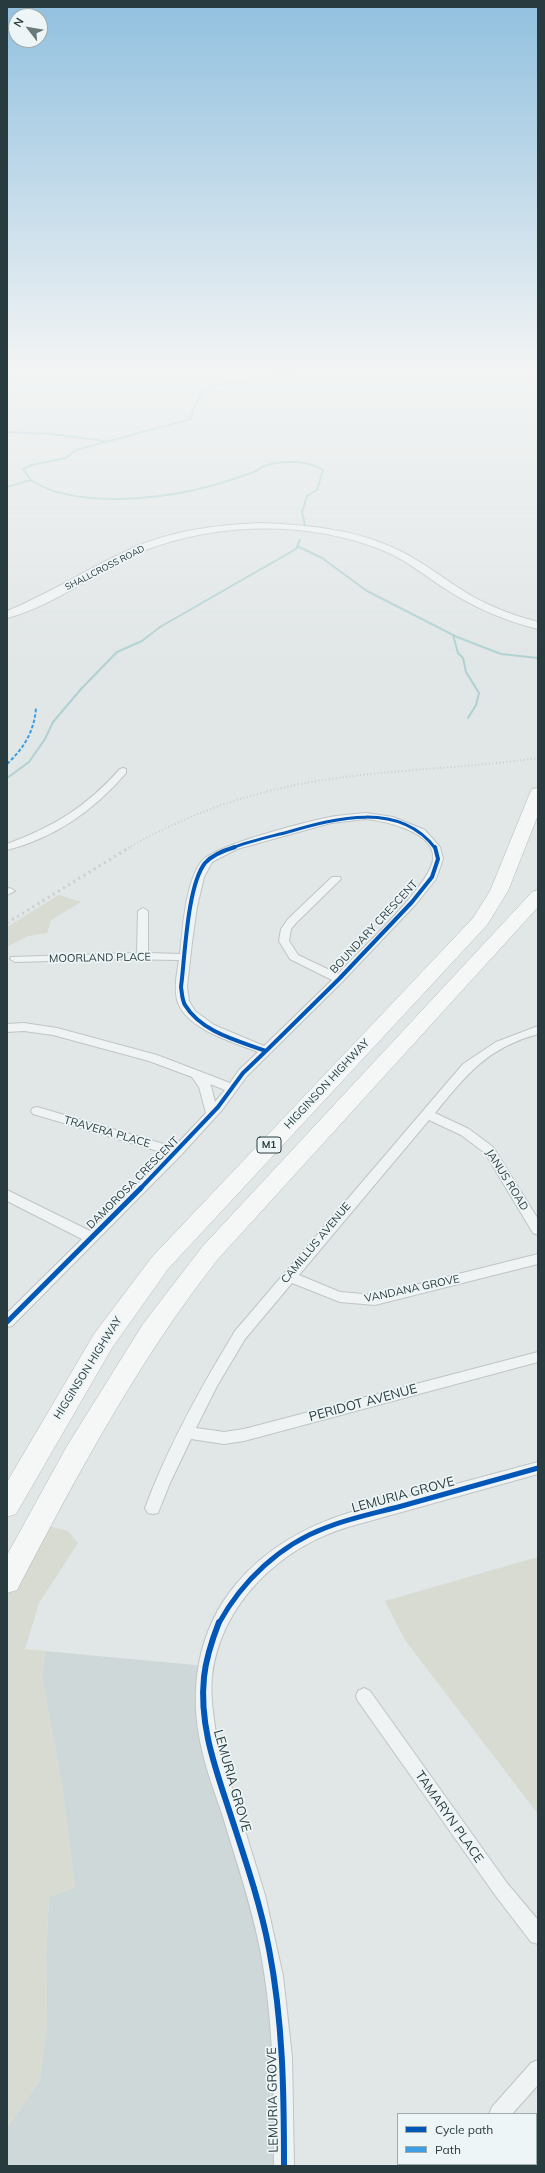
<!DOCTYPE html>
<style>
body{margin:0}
#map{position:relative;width:545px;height:2173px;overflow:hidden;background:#e1e6e6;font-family:Mulish,sans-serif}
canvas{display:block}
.frame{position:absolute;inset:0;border:8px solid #283c3f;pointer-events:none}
.legend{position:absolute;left:397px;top:2113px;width:140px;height:52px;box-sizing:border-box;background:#eef5f6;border:1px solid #9fabad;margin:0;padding:5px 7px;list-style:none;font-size:12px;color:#283c3f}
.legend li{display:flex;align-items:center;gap:8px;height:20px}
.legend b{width:20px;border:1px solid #9fabad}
.north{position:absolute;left:8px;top:8px;width:40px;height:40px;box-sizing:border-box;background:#eef5f6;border:1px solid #9fabad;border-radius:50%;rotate:301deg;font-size:11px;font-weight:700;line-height:16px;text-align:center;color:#283c3f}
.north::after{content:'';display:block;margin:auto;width:14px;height:18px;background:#697879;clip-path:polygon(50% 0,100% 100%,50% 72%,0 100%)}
</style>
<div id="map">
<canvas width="545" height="2173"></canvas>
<div class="frame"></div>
<ul class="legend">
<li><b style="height:5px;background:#0057b8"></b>Cycle path</li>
<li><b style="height:5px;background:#3d9ee3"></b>Path</li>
</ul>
<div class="north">N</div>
</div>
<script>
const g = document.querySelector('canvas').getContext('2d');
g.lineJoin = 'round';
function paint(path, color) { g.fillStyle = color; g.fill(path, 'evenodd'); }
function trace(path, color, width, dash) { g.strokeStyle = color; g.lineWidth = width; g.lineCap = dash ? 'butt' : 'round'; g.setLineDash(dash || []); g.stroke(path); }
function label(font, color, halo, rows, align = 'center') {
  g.font = font + ' Mulish,sans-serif'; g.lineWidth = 3.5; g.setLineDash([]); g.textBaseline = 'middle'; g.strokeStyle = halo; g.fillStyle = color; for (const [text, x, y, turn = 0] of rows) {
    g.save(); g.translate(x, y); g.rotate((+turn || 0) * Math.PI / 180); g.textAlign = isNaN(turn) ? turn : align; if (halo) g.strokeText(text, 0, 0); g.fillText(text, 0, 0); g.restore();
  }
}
const built = new Path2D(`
 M 45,1651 L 206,1666 L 206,1709 L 271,1945 L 286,2166 L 7,2166 L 7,2128 L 40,2080 L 47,2022 L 46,1954 L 49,1897 L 75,1887 L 63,1792 L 42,1677 Z`);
const green = new Path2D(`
 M 59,895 L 81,902 L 51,920 L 47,933 L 28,936 L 7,947 L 7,927 Z
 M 40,1524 L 68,1531 L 78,1543 L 39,1603 L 25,1649 L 45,1651 L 42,1677 L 63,1792 L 75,1887 L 49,1897 L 46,1954 L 47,2022 L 40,2080 L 7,2128 L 7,1585 Z
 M 538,1557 L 538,1814 L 405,1640 L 385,1601 Z`);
const stream = new Path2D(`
 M 7,432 L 51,434 L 105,441
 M 7,487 L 31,480
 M 305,526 L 302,512 L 307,496 L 317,490 L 323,470 C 307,460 282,460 264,466 C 260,468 256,472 251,473 C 234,479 216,485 199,489 C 153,500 73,507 32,481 C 29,478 26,473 23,469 L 32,465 L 66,458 L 76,450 L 191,419 L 193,409 L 202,393 L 215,385 L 254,381 L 322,365
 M 297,546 L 322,558 L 367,591 L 457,637 L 501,654 L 538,658
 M 453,635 L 458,653 L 463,658 L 466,672 L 479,693 L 476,705 L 468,718
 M 7,778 L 29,762 L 45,739 L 53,722 L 81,689 L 117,652 L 142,641 L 160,627 L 296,549 L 300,540`);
const minor = new Path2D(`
 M 123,768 L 126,769 L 126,773 C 94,810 55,838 7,850 L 7,844 C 55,826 86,807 120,769 Z
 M 366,813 L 393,817 L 425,830 L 440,847 L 443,859 L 436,879 L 416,904 L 343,981 L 247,1076 L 222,1110 L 181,1155 L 12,1326 L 7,1327 L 7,1313 L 82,1239 L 7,1201 L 7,1190 L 90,1231 L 168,1154 L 33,1114 L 31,1111 L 33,1108 L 37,1107 L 174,1147 L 206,1113 L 199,1087 L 192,1077 L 149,1061 L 53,1035 L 24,1031 L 7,1032 L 7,1024 L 24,1023 L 57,1028 L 157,1055 L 230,1083 L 239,1070 L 258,1052 C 233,1042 185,1029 177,1000 C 174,987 177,973 179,960 L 120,959 L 15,962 L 10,959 L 11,957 L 137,953 L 138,911 L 143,908 L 148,911 L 148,953 L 180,954 C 183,927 185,884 201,862 C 214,845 306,822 330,817 C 341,815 354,814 366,813 ZM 366,819 C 385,821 437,832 433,860 C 428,888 359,951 338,974 L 298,955 L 289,941 L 291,929 L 296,923 L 341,879 L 340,877 L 332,877 L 288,919 L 281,929 L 279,941 L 290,959 L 332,980 L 264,1046 L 214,1025 L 195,1011 L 189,1001 L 187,987 L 192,942 L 197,907 L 204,877 L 212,862 L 237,849 L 331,823 ZM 210,1084 L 225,1090 L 215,1102 L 211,1086 Z
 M 10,888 L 15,891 L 7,895 L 7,889 Z
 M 538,1026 L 538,1034 C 487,1048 467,1074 435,1113 L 469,1129 L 493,1147 L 538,1219 L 538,1235 L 533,1233 L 485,1153 L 461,1135 L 429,1120 L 299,1275 L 340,1292 L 375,1295 L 538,1254 L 538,1264 L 375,1305 L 340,1302 L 292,1283 L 245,1339 L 217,1386 L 196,1428 L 224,1432 L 244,1429 L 538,1352 L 538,1362 L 244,1441 L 224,1444 L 191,1439 L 170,1483 L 158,1513 L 153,1514 L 148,1513 L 145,1508 C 168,1446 201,1387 235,1331 L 463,1064 L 496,1042 Z
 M 538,1462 L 538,1474 L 348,1527 C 279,1548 221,1604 212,1676 C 210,1698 214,1719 217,1740 L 265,1895 L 283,1976 L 292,2057 L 294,2166 L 274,2166 C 274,2093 274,2020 260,1949 C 251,1904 236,1860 223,1817 C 216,1795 207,1773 202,1750 C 188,1691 197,1630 237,1583 C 266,1549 304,1527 348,1513 Z
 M 364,1688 L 370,1691 L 507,1883 L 538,1920 L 538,1944 L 531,1942 L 495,1895 L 358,1701 L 356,1696 L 358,1691 Z
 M 538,2060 L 538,2085 L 512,2114 L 489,2114 L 492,2107 L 531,2063 Z
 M 442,2164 L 463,2164 L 462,2166 L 441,2166 Z`);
const tertiary = new Path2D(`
 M 261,523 C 307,525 356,529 398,550 C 424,562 446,581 470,595 C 491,607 515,616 538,622 L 538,629 C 505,621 473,607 444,588 C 424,575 405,559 382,550 C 302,518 201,522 123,560 C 87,579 47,608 7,618 L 7,611 C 51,593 90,567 133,548 C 174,530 217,525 261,523 Z`);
const trunk = new Path2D(`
 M 538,788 L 538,815 L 508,891 L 487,925 L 168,1269 L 112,1348 L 16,1514 L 7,1517 L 7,1482 L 94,1334 L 152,1257 L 473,918 L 490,891 L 530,793 L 532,789 Z
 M 538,890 L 538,907 L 218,1259 C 137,1362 78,1474 17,1590 L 7,1593 L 7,1555 L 67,1446 L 143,1324 L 202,1247 L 532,892 Z`);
const railFar1 = new Path2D(`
 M 128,848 C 189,813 255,790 324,780 C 395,769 467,768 538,758`);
const rail = new Path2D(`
 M 7,923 L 130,847`);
const quiet = new Path2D(`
 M 7,764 C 24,748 34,732 36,708`);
const cyclewayFar3 = new Path2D(`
 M 232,848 C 250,841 269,837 288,832 C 336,818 399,801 435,848`);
const cyclewayFar2 = new Path2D(`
 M 235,847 C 225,850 212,855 205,863 C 187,886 185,957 181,987 C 182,993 182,1000 185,1005 C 201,1032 239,1041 266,1051
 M 266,1051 L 339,979 L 412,902 L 432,877 L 438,859 L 435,847
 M 140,1189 L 218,1107 L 243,1073 L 266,1051`);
const cyclewayFar1 = new Path2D(`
 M 7,1322 L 141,1188
 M 219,1623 C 242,1581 280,1545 325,1528 C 352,1517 381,1512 409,1504 C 452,1492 495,1480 538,1468`);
const cycleway = new Path2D(`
 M 219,1622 C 212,1640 206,1658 204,1677 C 199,1724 215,1767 229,1810 C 244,1856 260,1902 269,1949 C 283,2021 284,2093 284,2166`);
const farStreetnames = [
 ["SHALLCROSS ROAD",105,568,-27]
];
const shields = [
 [269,1145,24]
];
const shieldNames = [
 ["M1",269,1145]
];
const streetNames = [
 ["BOUNDARY CRESCENT",374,927,-47],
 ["MOORLAND PLACE",100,958,-1],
 ["HIGGINSON HIGHWAY",327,1084,-47],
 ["TRAVERA PLACE",107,1132,16],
 ["JANUS ROAD",507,1180,58],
 ["DAMOROSA CRESCENT",133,1183,-45],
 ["CAMILLUS AVENUE",316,1243,-50],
 ["VANDANA GROVE",412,1289,-12],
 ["HIGGINSON HIGHWAY",88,1368,-58]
];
const nearStreetnames = [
 ["PERIDOT AVENUE",363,1403,-15],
 ["LEMURIA GROVE",403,1495,-15],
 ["LEMURIA GROVE",232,1781,74],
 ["TAMARYN PLACE",449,1817,55],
 ["LEMURIA GROVE",273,2100,-91]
];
paint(built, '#cfd8d9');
paint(green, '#d7dbd1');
trace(stream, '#afd1d1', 2);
trace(minor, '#bfc4c4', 2);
trace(tertiary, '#bfc4c4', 2);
trace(trunk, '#b3babb', 1);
paint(minor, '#f0f3f3');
paint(tertiary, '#f0f3f3');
paint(trunk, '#f5f6f6');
trace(railFar1, '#cacece', 2, [1, 2.5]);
trace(rail, '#cacece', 3, [2, 4]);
trace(quiet, '#3d9ee3', 2, [3.5, 2]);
trace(cyclewayFar3, '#0057b8', 3);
trace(cyclewayFar2, '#0057b8', 4);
trace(cyclewayFar1, '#0057b8', 5);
trace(cycleway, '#0057b8', 6);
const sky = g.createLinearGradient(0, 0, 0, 669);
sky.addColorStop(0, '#91c0df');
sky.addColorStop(0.55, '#f2f4f4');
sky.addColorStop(1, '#f2f4f400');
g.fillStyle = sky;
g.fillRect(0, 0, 545, 669);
label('9px', '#283c3f', '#eef5f6', farStreetnames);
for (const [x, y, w] of shields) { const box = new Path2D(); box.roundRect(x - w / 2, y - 8, w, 16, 3); g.fillStyle = '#eef5f6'; g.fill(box); trace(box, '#283c3f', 1); }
label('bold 10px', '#283c3f', null, shieldNames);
label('11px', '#283c3f', '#eef5f6', streetNames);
label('13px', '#283c3f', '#eef5f6', nearStreetnames);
</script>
